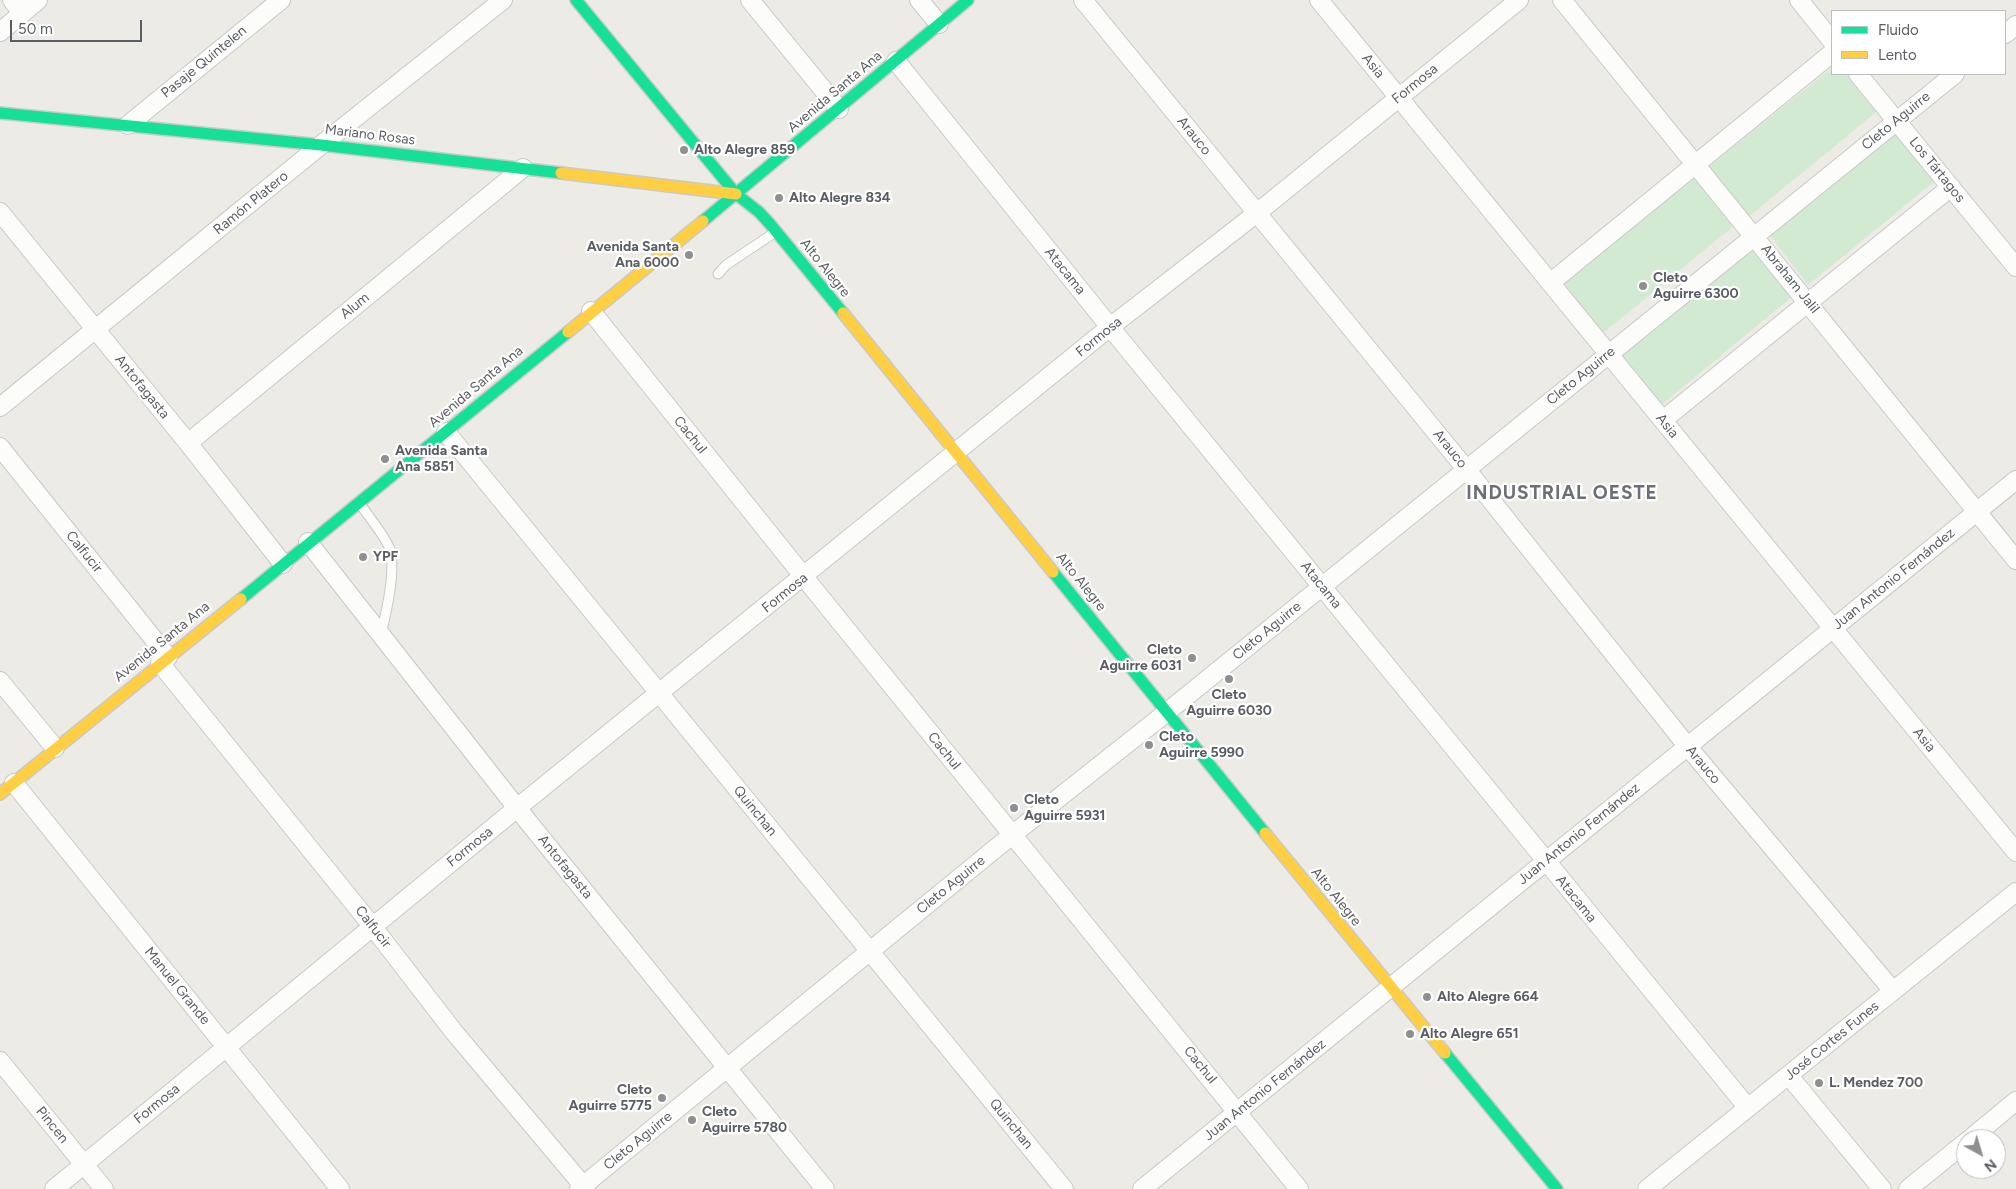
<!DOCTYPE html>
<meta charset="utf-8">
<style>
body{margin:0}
#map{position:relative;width:2016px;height:1189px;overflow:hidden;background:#ecebe5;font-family:Figtree,sans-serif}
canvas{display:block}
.legend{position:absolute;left:1831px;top:10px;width:175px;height:65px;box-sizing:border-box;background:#fff;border:1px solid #bdbfc1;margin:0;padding:6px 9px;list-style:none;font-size:15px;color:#5a5e64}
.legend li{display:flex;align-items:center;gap:10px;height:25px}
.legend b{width:25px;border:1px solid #bdbfc1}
.north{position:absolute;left:1956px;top:1129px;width:50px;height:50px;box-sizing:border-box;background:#fff;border:1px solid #bdbfc1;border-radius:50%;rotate:141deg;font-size:14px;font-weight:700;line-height:20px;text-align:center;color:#5a5e64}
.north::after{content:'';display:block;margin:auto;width:18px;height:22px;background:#8d8f91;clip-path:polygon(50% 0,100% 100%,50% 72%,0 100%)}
.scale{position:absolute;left:10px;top:20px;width:132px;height:22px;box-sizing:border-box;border:2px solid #5a5e64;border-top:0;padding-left:6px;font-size:15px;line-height:18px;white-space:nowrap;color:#5a5e64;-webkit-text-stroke:4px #fff;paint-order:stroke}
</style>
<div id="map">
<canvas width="2016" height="1189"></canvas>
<ul class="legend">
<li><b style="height:6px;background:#16e098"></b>Fluido</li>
<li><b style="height:6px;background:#ffcf43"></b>Lento</li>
</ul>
<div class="north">N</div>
<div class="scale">50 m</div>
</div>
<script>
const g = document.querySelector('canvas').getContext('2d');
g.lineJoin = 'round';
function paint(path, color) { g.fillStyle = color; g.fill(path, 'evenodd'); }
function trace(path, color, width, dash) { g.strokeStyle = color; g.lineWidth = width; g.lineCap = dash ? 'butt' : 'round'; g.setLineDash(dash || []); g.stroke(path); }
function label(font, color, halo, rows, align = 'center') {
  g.font = font + ' Figtree,sans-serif'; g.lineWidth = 4.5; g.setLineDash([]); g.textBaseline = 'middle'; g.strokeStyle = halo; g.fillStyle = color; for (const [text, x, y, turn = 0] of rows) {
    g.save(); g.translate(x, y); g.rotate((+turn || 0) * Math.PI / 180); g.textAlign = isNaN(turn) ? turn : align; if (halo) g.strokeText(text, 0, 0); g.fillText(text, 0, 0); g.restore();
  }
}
const green = new Path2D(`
 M 1832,68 L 1832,74 L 1849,74 L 1880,109 L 1747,218 L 1708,167 Z
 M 1900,129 L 1941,176 L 1808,285 L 1769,234 Z
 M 1695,178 L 1735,225 L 1602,334 L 1563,282 Z
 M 1753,250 L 1793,296 L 1660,406 L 1621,354 Z`);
const lane = new Path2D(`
 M 718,274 L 726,265 L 774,233
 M 360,504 C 367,514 388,540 390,550 C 396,572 386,613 381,635`);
const street = new Path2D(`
 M 12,0 L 22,13
 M 750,0 L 839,109
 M 919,0 L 939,24
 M 1083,0 L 1466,469 L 1688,747 L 1893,991
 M 1319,0 L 2016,852
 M 1562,0 L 2016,560
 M 1799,0 L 1832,41
 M 0,32 L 38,0
 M 2005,34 L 2016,25
 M 896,61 L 1110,327 L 1748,1108
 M 1858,74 L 2016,267
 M 128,125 L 281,0
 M 0,212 L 188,443 L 283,564
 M 1550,283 L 1832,53
 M 591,311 L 804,577 L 1299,1189
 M 0,407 L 321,145 L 503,0
 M 1663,420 L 1951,187
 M 446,432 L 1064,1189
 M 188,443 L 523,168
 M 0,447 L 168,657
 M 308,542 L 517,808 L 825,1189
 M 160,663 L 373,927 L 454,1032 L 586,1189
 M 0,681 L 55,748
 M 14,783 L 340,1189
 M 0,1061 L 104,1189
 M 1789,1076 L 1882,1189
 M 1970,1139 L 2016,1101
 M 54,1189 L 517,808 L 1110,327 L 1257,213 L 1519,0
 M 579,1189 L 1012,835 L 1167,712 L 1955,74
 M 1142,1189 L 2016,480
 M 1647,1189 L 2016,892
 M 1908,1189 L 1966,1142`);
const fast = new Path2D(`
 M 576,0 L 736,194 L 759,212 L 770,224 L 843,313
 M 0,113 L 321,145 L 561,173
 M 703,221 L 968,0
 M 1053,572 L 1265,833
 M 241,599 L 568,332
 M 1445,1053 L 1557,1189`);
const slow = new Path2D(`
 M 561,173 L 736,194
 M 843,313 L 1053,572
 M 568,332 L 703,221
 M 0,794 L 241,599
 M 1265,833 L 1445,1053`);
const markers = [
 [684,150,5,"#8d8f91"],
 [779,198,5,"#8d8f91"],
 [689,255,5,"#8d8f91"],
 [1643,286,5,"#8d8f91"],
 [385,459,5,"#8d8f91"],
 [363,557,5,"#8d8f91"],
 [1192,658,5,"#8d8f91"],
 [1229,679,5,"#8d8f91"],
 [1149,745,5,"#8d8f91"],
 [1014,808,5,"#8d8f91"],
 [1427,997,5,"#8d8f91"],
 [1410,1034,5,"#8d8f91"],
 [1819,1083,5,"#8d8f91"],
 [662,1098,5,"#8d8f91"],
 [692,1120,5,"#8d8f91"]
];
const streetNames = [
 ["Pasaje Quintelen",204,62,-39],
 ["Asia",1373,66,51],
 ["Formosa",1415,84,-39],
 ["Avenida Santa Ana",835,92,-40],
 ["Cleto Aguirre",1896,121,-39],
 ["Mariano Rosas",370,135,7],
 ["Arauco",1194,136,51],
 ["Los Tártagos",1937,170,51],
 ["Ramón Platero",251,203,-39],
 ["Alto Alegre",825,268,51],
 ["Atacama",1065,271,51],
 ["Abraham Jalil",1790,279,51],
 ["Alum",355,306,-39],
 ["Formosa",1099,337,-39],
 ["Cleto Aguirre",1581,376,-39],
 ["Antofagasta",142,387,51],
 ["Avenida Santa Ana",476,387,-40],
 ["Asia",1667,426,51],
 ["Cachul",690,435,51],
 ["Arauco",1450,449,51],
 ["Calfucir",84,552,51],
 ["Juan Antonio Fernández",1894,579,-39],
 ["Alto Alegre",1081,582,51],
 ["Atacama",1321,585,51],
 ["Formosa",785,593,-39],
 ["Cleto Aguirre",1267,631,-39],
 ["Avenida Santa Ana",162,642,-39],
 ["Asia",1924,740,51],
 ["Cachul",944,751,51],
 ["Arauco",1703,765,50],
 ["Quinchan",755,811,51],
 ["Juan Antonio Fernández",1579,834,-39],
 ["Formosa",470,847,-39],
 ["Antofagasta",565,867,51],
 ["Cleto Aguirre",951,885,-39],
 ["Alto Alegre",1336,897,51],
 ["Atacama",1576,899,51],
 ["Calfucir",373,927,52],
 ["Manuel Grande",177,986,51],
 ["José Cortes Funes",1832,1041,-39],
 ["Cachul",1200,1065,51],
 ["Juan Antonio Fernández",1265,1090,-39],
 ["Formosa",157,1104,-39],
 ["Quinchan",1011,1124,51],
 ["Pincen",52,1125,51],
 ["Cleto Aguirre",638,1141,-39]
];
const poiNames = [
 ["Alto Alegre 859",694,150],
 ["Alto Alegre 834",789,198],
 ["Avenida Santa",679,247,"right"],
 ["Ana 6000",679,263,"right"],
 ["Cleto",1653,278],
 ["Aguirre 6300",1653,294],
 ["Avenida Santa",395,451],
 ["Ana 5851",395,467],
 ["YPF",373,557],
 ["Cleto",1182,650,"right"],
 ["Aguirre 6031",1182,666,"right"],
 ["Cleto",1229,695,"center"],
 ["Aguirre 6030",1229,711,"center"],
 ["Cleto",1159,737],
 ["Aguirre 5990",1159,753],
 ["Cleto",1024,800],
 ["Aguirre 5931",1024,816],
 ["Alto Alegre 664",1437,997],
 ["Alto Alegre 651",1420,1034],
 ["L. Mendez 700",1829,1083],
 ["Cleto",652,1090,"right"],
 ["Aguirre 5775",652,1106,"right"],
 ["Cleto",702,1112],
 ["Aguirre 5780",702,1128]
];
const districtNames = [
 ["INDUSTRIAL OESTE",1562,493]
];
paint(green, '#d2ead1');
trace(lane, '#c8c9c7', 11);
trace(street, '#c8c9c7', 20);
trace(fast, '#c9cac9', 14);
trace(slow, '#c9cac9', 14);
trace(lane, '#fcfcfb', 9);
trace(street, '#fcfcfb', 18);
trace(fast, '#16e098', 11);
trace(slow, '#ffcf43', 11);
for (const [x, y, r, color] of markers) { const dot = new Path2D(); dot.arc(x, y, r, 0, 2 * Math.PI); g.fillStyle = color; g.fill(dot); trace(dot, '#fff', 2); }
label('14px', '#5a5e64', '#fff', streetNames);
label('bold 14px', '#5a5e64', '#fff', poiNames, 'left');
g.letterSpacing = '1px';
label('bold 19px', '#6b6f76', '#fff', districtNames);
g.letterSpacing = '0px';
</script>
